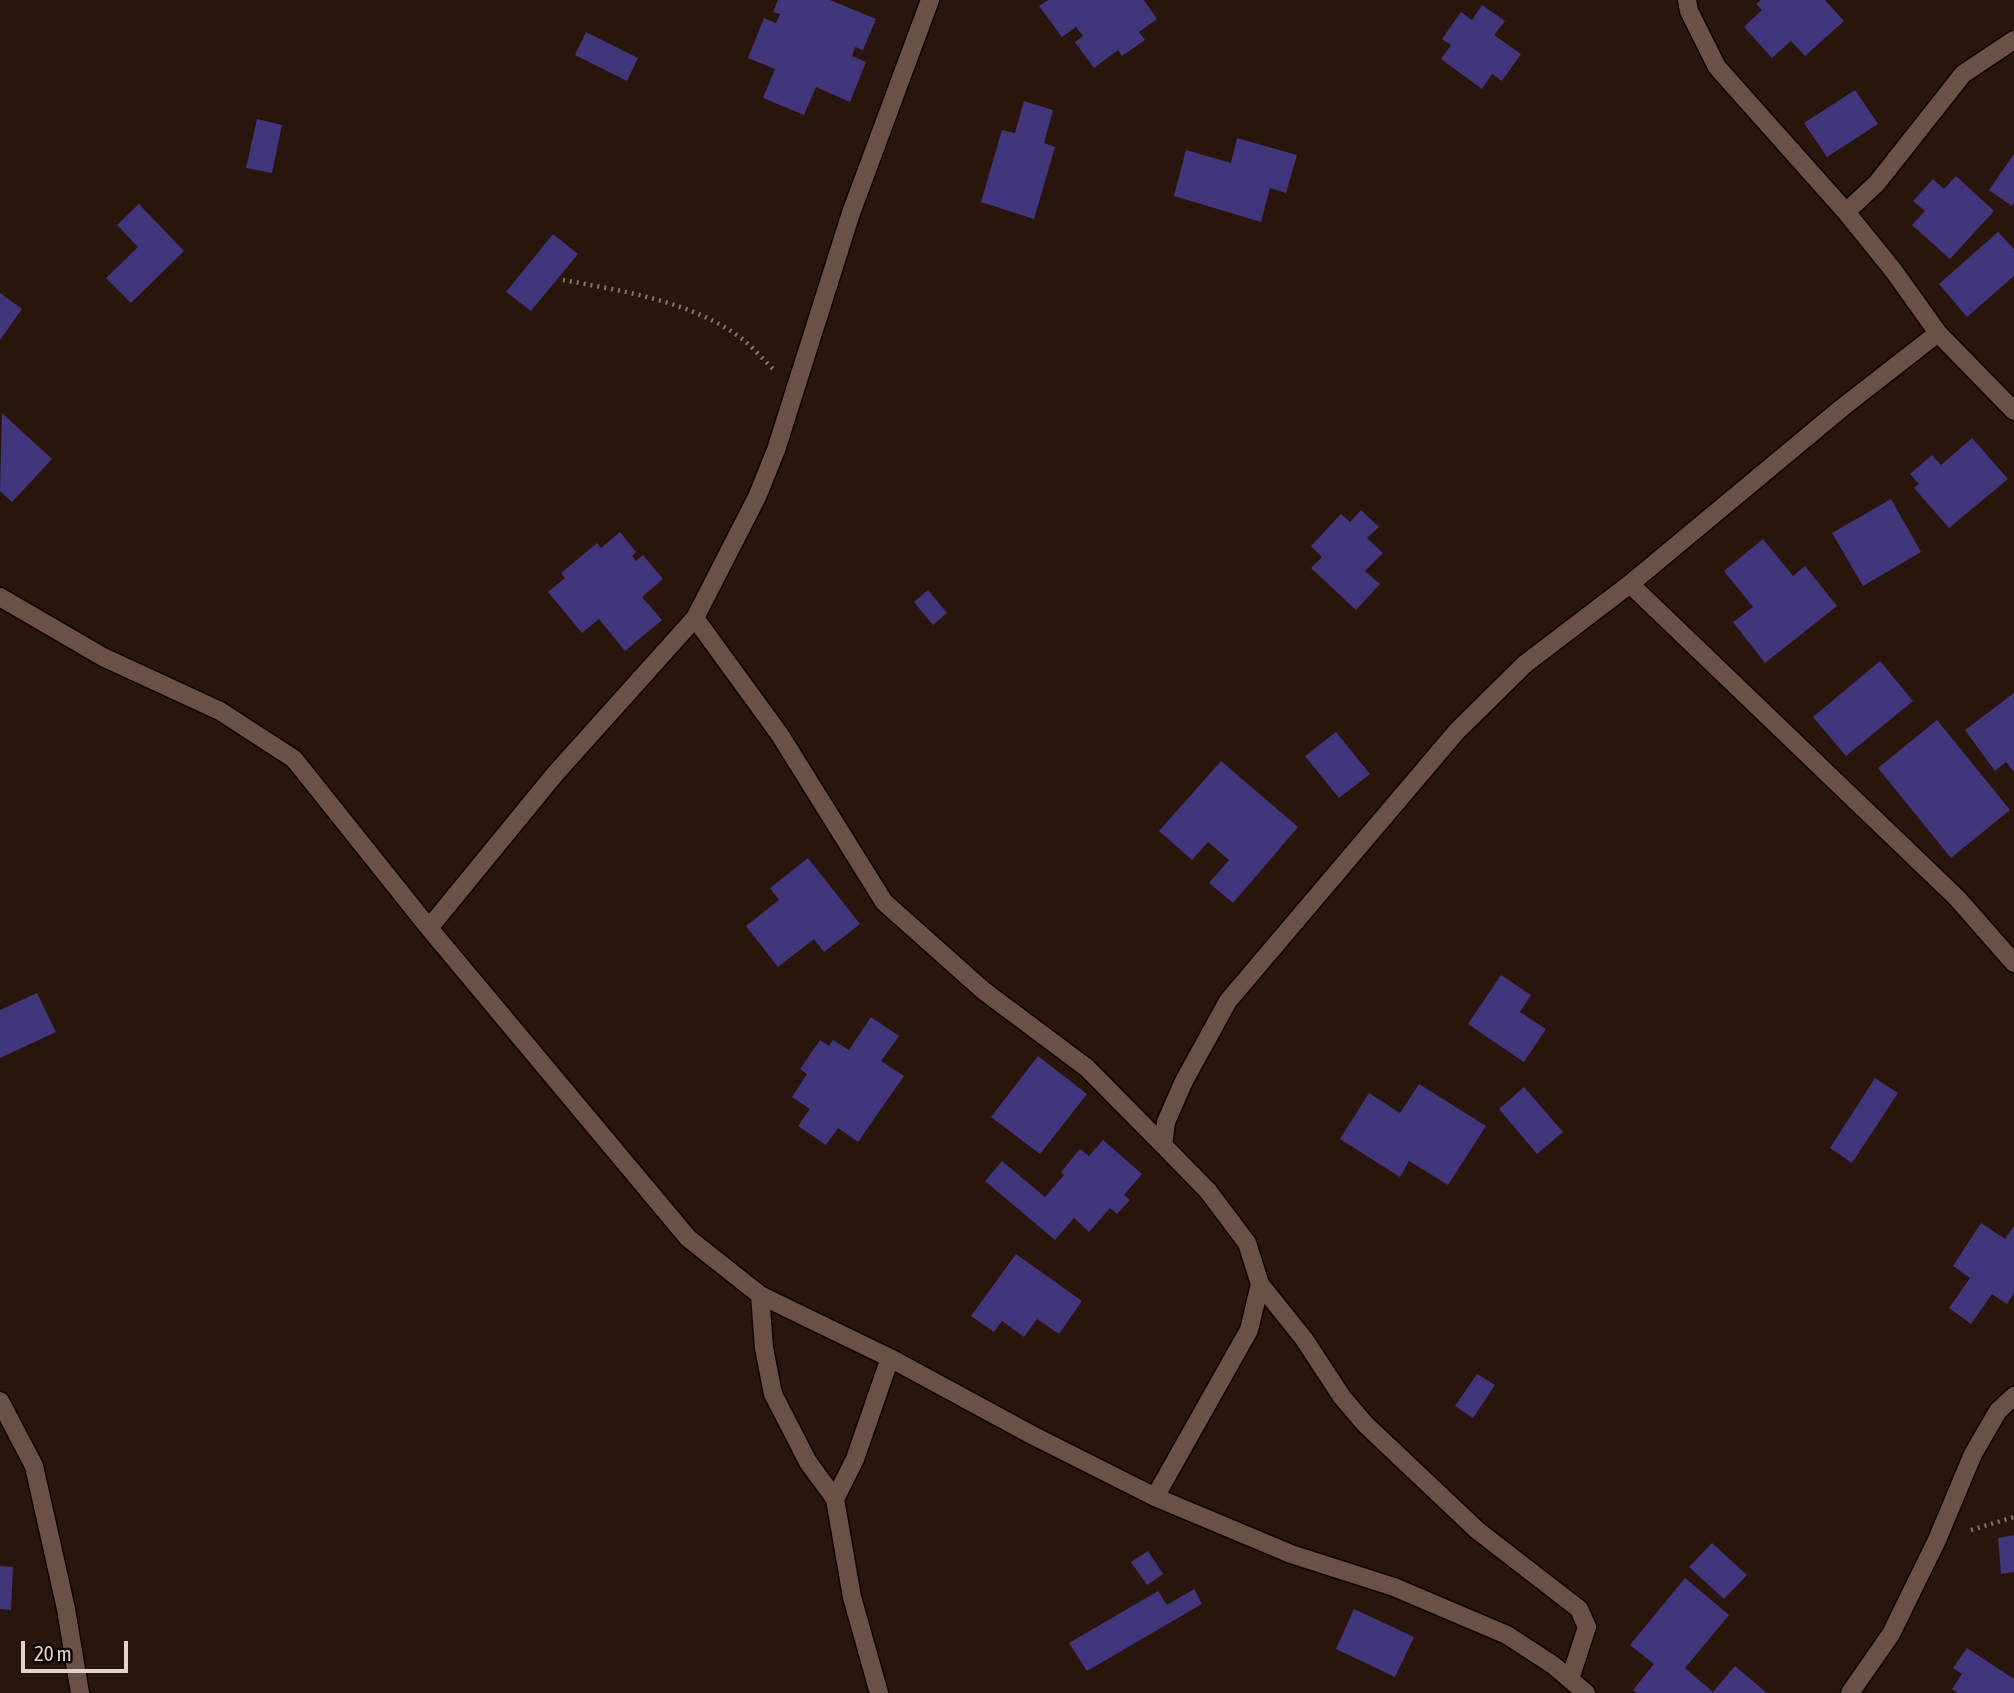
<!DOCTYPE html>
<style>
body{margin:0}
#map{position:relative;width:2014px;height:1693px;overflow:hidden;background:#2a150c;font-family:"Asap Condensed",sans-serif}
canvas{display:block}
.scale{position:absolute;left:21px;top:1641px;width:107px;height:32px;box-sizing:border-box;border:4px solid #e2d2cc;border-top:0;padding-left:9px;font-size:21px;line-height:24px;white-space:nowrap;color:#e2d2cc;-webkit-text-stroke:5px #0c0402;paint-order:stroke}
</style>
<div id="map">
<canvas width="2014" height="1693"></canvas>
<div class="scale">20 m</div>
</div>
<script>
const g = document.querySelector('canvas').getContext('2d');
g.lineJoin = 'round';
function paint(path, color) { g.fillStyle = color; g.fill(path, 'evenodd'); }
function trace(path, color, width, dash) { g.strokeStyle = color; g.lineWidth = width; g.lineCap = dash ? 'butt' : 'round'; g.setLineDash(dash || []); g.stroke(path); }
const building = new Path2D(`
 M 778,0 L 830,0 L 876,19 L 863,50 L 855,47 L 852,56 L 866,62 L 850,102 L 816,87 L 804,115 L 763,98 L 775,69 L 748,58 L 764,18 L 776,23 L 780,14 L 773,12 Z
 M 1048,0 L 1144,0 L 1157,19 L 1139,32 L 1145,40 L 1122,56 L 1118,50 L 1094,68 L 1075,42 L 1083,36 L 1076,27 L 1062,37 L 1039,6 Z
 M 1761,0 L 1825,0 L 1844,21 L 1805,56 L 1791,41 L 1772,58 L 1744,27 L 1762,10 L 1756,4 Z
 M 1482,5 L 1505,21 L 1494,35 L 1521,54 L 1502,81 L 1492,74 L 1482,89 L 1441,59 L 1451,45 L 1442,39 L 1461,12 L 1472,20 Z
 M 586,32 L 638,58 L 627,81 L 575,55 Z
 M 1855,90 L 1878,124 L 1827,157 L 1804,123 Z
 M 1024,101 L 1053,110 L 1044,143 L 1055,147 L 1034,219 L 981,202 L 1002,130 L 1015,133 Z
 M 257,119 L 282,125 L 272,173 L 246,168 Z
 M 1237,138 L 1297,155 L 1286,193 L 1270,188 L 1261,222 L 1174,196 L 1186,150 L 1231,163 Z
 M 2014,154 L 2014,203 L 2012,206 L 1989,190 Z
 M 1956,176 L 1994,211 L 1950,259 L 1912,225 L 1925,211 L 1913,201 L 1933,179 L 1944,189 Z
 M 139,204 L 184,251 L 131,303 L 106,278 L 138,247 L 117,225 Z
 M 1998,232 L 2014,249 L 2014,276 L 1967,317 L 1939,284 Z
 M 553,234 L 578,254 L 531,311 L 506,292 Z
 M 0,293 L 22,309 L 0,340 Z
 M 2,413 L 52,459 L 12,502 L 0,491 Z
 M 1972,438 L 2008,479 L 1949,528 L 1914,488 L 1919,484 L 1910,474 L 1932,455 L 1941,465 Z
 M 1891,499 L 1921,552 L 1863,586 L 1832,533 Z
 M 1361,510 L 1379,527 L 1367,538 L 1383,553 L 1365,571 L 1380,584 L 1356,610 L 1311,568 L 1322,557 L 1311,546 L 1341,514 L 1350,522 Z
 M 620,532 L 636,552 L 632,556 L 636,561 L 643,555 L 663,579 L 642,597 L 662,620 L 625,651 L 599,619 L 582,633 L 548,592 L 565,578 L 561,573 L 597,543 L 601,548 Z
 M 1763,539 L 1793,576 L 1805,566 L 1837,606 L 1765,663 L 1733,622 L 1753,607 L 1724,571 Z
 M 928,590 L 947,613 L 933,625 L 914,602 Z
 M 1880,661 L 1913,701 L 1846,756 L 1813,717 Z
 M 2014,693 L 2014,772 L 2006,762 L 1995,771 L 1965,730 Z
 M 1937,720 L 2010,810 L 1951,858 L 1878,768 Z
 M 1336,732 L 1370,774 L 1339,798 L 1305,756 Z
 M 1221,761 L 1298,827 L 1233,903 L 1209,883 L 1229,860 L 1208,842 L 1192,860 L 1159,831 Z
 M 808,858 L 860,924 L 824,952 L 814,939 L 778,967 L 746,926 L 779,900 L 770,888 Z
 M 1501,975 L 1531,995 L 1520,1012 L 1546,1029 L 1524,1062 L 1468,1024 Z
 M 37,993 L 56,1032 L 0,1058 L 0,1010 Z
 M 871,1017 L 899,1036 L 881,1061 L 904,1076 L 858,1142 L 838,1128 L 826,1145 L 798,1126 L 810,1109 L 792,1097 L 807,1074 L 800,1069 L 820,1040 L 829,1046 L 833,1040 L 849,1050 Z
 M 1038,1056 L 1087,1094 L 1040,1154 L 991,1117 Z
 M 1875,1078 L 1898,1093 L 1852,1163 L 1830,1148 Z
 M 1419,1084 L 1486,1126 L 1448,1185 L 1409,1161 L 1400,1177 L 1340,1139 L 1369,1093 L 1400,1113 Z
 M 1524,1087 L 1563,1132 L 1537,1154 L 1499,1109 Z
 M 1103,1140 L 1142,1174 L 1124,1195 L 1130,1200 L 1117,1214 L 1110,1208 L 1089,1232 L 1074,1218 L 1055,1240 L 985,1181 L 1002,1161 L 1045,1197 L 1064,1175 L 1061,1172 L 1080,1149 L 1089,1156 Z
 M 1981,1223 L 2005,1239 L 2014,1226 L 2014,1293 L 2007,1304 L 1992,1294 L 1971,1324 L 1949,1308 L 1970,1278 L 1953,1266 Z
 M 1016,1254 L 1082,1301 L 1059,1334 L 1037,1319 L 1024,1337 L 1002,1321 L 994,1332 L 971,1316 Z
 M 1477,1374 L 1495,1385 L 1473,1418 L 1455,1406 Z
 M 2014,1535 L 2014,1572 L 2001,1574 L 1998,1538 Z
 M 1712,1543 L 1747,1575 L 1724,1599 L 1689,1567 Z
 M 1148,1551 L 1163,1574 L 1147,1585 L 1131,1562 Z
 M 0,1566 L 13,1567 L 11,1610 L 0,1609 Z
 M 1685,1578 L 1729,1615 L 1685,1668 L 1713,1692 L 1735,1666 L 1767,1693 L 1637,1693 L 1633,1690 L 1654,1664 L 1630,1645 Z
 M 1194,1589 L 1202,1604 L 1087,1671 L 1069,1643 L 1158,1591 L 1167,1605 Z
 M 1354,1609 L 1414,1637 L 1395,1677 L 1336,1649 Z
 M 1967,1648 L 2014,1679 L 2014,1693 L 1958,1693 L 1952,1689 L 1962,1674 L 1953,1668 Z`);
const path = new Path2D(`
 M 563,280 C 623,291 697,302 746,342 C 755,350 764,360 773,369
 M 1971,1530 L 2014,1517`);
const minor = new Path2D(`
 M 1687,0 L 1689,11 L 1717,67 L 1846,212
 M 1938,333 L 2014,411
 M 1630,584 L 1957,898 L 2014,963
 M 0,597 L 103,657 L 220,711 L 294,759 L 429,928 L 688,1238 L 760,1295 L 890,1358 L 1032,1435 L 1155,1497 L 1291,1554 L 1394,1587 L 1507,1635 L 1553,1665 L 1586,1693
 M 695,618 L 780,735 L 884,902 L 984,991 L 1087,1068 L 1163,1145
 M 429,928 L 555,774 L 695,618 L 757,497 L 776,450 L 851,213 L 930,0
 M 1260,1284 L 1304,1339 L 1342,1397 L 1365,1424 L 1477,1530 L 1579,1609 L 1587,1627 L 1570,1679
 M 760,1295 L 764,1348 L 773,1394 L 808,1462 L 835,1499 L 852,1597 L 879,1693
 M 0,1401 L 34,1466 L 66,1609 L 80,1693
 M 1155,1497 L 1249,1330 L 1260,1284 L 1247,1243 L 1208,1191 L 1163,1145 L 1166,1122 L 1184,1081 L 1228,1001 L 1457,731 L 1525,664 L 1630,584 L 1843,407 L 1938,333 L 1893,270 L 1846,212 L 1877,183 L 1963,74 L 2014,40
 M 835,1499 L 855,1459 L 890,1358
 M 1850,1693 L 1891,1634 L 1937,1540 L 1973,1454 L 1998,1411 L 2014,1396`);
paint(building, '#41357b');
trace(minor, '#110200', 21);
trace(path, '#86746c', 4.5, [2, 5]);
trace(minor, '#6a5046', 18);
</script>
